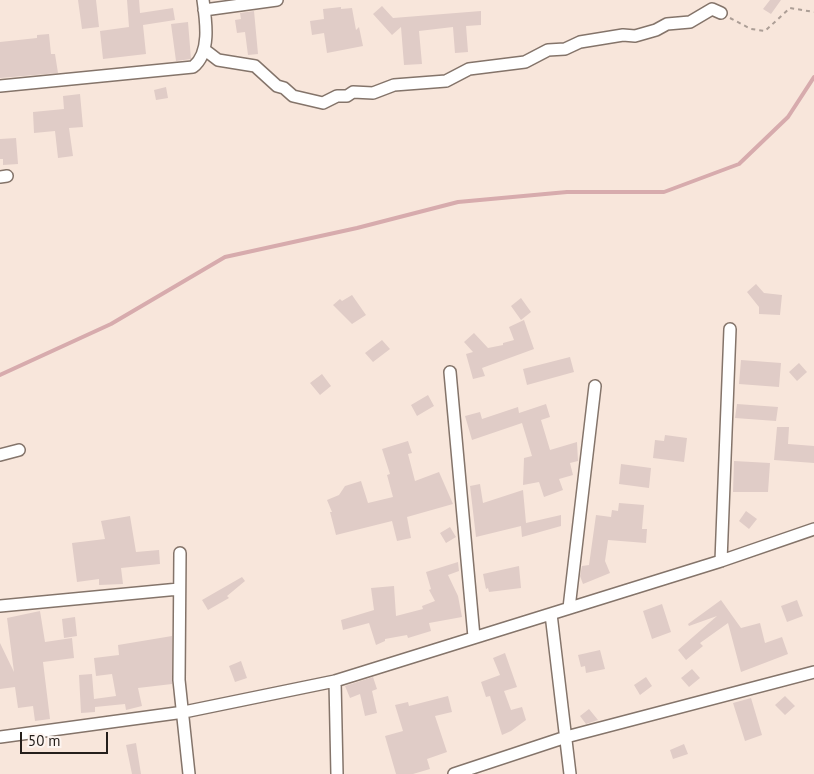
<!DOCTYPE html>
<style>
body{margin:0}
#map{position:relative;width:814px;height:774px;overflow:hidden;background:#f8e6db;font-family:"PT Sans",sans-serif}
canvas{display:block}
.scale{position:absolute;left:20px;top:732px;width:88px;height:22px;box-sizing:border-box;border:2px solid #251f1b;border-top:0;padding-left:6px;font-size:15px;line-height:18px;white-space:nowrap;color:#251f1b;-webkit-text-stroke:4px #fdf5f1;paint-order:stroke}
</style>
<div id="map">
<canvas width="814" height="774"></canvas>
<div class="scale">50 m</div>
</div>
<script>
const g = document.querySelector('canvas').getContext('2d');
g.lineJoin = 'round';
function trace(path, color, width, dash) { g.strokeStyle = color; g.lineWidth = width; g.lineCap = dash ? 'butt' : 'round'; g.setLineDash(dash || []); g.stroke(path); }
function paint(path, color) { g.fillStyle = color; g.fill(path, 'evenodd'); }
const stream = new Path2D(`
 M 0,375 L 111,324 L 225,257 L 357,228 L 458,202 L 567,192 L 664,192 L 739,164 L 788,117 L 814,77`);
const building = new Path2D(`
 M 78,0 L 96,0 L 99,27 L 82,29 Z
 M 127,0 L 139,0 L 140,13 L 173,8 L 175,20 L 143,25 L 146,54 L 103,59 L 100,31 L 129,27 Z
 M 770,0 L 781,0 L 771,14 L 763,9 Z
 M 382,6 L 393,18 L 481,11 L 481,25 L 466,26 L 468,52 L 455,53 L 453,27 L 419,31 L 422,64 L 404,65 L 401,27 L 392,35 L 373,14 Z
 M 341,7 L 341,9 L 352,8 L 356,30 L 359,27 L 363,46 L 327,53 L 324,33 L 312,35 L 310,21 L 324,19 L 323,9 Z
 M 254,11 L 258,54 L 248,55 L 245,32 L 237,33 L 235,20 L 241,19 L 240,13 Z
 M 188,22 L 191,59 L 176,61 L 171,24 Z
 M 49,34 L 51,54 L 55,54 L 58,73 L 0,78 L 0,42 L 37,38 L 37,35 Z
 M 166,87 L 168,98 L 156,100 L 154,90 Z
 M 80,94 L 83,127 L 69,128 L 73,156 L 58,158 L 55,131 L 34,133 L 33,112 L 64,109 L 63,96 Z
 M 16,138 L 18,164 L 3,165 L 3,159 L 0,159 L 0,139 Z
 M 756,284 L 764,293 L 782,295 L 780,315 L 759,314 L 759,307 L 747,292 Z
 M 352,295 L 366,315 L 352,324 L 333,305 L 340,299 L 342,301 Z
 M 521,298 L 531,312 L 521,320 L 511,306 Z
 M 524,320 L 534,349 L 482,368 L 485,376 L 473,379 L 466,354 L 473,352 L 464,342 L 474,333 L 488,348 L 503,345 L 503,343 L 514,340 L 509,327 Z
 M 382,340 L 390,349 L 373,362 L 365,353 Z
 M 570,357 L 574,372 L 527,385 L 523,369 Z
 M 741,360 L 781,363 L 779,387 L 739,384 Z
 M 799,363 L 807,372 L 797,381 L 789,372 Z
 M 322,374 L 331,386 L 320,395 L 310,383 Z
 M 428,395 L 434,406 L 417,416 L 411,405 Z
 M 546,404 L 550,417 L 541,420 L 550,450 L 577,442 L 578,461 L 570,463 L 573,475 L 559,479 L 563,490 L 544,497 L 539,482 L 523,485 L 524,458 L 532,456 L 522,423 L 472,440 L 465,416 L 480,412 L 482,419 L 518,407 L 519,413 Z
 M 737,404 L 778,407 L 776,421 L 735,418 Z
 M 777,427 L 789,427 L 788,444 L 814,446 L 814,463 L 774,460 Z
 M 665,435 L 687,438 L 684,462 L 653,458 L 655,440 L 664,441 Z
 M 408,441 L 412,453 L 408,454 L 415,481 L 439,472 L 453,504 L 407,517 L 411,538 L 397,541 L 392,521 L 336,535 L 330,512 L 332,512 L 327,500 L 339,495 L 345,486 L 361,481 L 368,503 L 393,497 L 387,475 L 390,474 L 382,449 Z
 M 734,461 L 770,463 L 768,492 L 733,492 Z
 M 621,464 L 651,468 L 649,488 L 619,484 Z
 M 480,484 L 483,503 L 523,490 L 526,523 L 561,515 L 561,526 L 522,537 L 521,526 L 476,537 L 470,486 Z
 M 619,503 L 644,505 L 642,529 L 647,529 L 646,543 L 608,540 L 605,561 L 610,573 L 583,584 L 580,576 L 582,566 L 589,565 L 596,515 L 611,517 L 612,510 L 618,511 Z
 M 746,511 L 757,519 L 749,529 L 739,521 Z
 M 130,516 L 136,552 L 159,550 L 160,564 L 121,568 L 123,584 L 99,585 L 99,579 L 77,582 L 72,543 L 105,539 L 101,521 Z
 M 450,527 L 456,537 L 446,543 L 440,533 Z
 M 458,562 L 459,571 L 448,575 L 458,596 L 462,617 L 429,623 L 431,631 L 408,638 L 407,635 L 385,639 L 385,641 L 376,645 L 369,623 L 343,630 L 341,620 L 374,610 L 371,588 L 394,586 L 396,616 L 423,609 L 422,606 L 435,601 L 429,590 L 431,589 L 426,572 Z
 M 519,566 L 521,588 L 489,592 L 488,588 L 486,589 L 483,574 Z
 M 242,577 L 245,581 L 227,596 L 229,598 L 208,610 L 202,600 Z
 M 721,600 L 741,628 L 760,623 L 765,643 L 782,637 L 788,654 L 741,672 L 728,623 L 700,643 L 703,646 L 686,660 L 678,650 L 717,616 L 689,626 L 688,624 Z
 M 797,600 L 803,616 L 787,622 L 781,606 Z
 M 662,604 L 671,632 L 652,639 L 643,611 Z
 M 40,611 L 45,642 L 72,638 L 74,658 L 43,662 L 50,719 L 35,721 L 33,706 L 18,708 L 15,687 L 0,689 L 0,643 L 14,672 L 7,618 Z
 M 75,617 L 77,636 L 64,638 L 62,619 Z
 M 172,636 L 172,684 L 138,688 L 142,706 L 126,710 L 125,704 L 95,707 L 95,712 L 81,713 L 79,675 L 92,674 L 94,699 L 116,696 L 112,674 L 96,676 L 94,658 L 119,655 L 118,645 Z
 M 600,650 L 605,669 L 586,673 L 585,666 L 581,667 L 578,655 Z
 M 505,653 L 517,687 L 504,691 L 511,710 L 522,707 L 526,720 L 511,731 L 502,735 L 490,696 L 486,697 L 481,682 L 500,675 L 493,658 Z
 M 241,661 L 247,678 L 235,682 L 229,666 Z
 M 692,669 L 700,678 L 689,687 L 681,678 Z
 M 373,677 L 377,689 L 372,691 L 377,713 L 365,716 L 360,694 L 350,698 L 345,686 Z
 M 646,677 L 652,686 L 640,695 L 634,685 Z
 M 448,696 L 452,712 L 435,716 L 447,752 L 427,759 L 430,769 L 413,774 L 396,774 L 385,736 L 403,731 L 395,705 L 408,702 L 409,706 Z
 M 785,696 L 795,706 L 785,715 L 775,705 Z
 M 751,698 L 762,735 L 745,741 L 733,703 Z
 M 589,709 L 598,720 L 586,724 L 580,716 Z
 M 136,743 L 141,774 L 132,774 L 126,745 Z
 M 684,744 L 688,754 L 673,759 L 670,750 Z`);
const path = new Path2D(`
 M 730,18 L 751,29 L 765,31 L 790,8 L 814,12`);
const minor = new Path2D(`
 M 204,10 L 277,0
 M 205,50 L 218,60 L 255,66 L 277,86 L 284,88 L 293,96 L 323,103 L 337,96 L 347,96 L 353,92 L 373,93 L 394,85 L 446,81 L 469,69 L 525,62 L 548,50 L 565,49 L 580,42 L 623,35 L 635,36 L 656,30 L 667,24 L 690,22 L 712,9 L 721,13
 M 0,86 L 193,67 C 211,53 206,21 203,0
 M 0,177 L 7,176
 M 450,372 L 474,637
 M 0,455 L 19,450
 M 180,553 L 179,680 L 189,774
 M 721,561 L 730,329
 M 0,606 L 179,589
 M 569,608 L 595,386
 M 551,614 L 570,774
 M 335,681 L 337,774
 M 0,737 L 184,712 L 335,681 L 721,561 L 814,529
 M 454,774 L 566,737 L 814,672`);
trace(stream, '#d7abad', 4);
paint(building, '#e0ccc7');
trace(minor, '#84746a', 14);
trace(path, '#ac9e96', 2, [4, 4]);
trace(minor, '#fff', 11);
</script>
